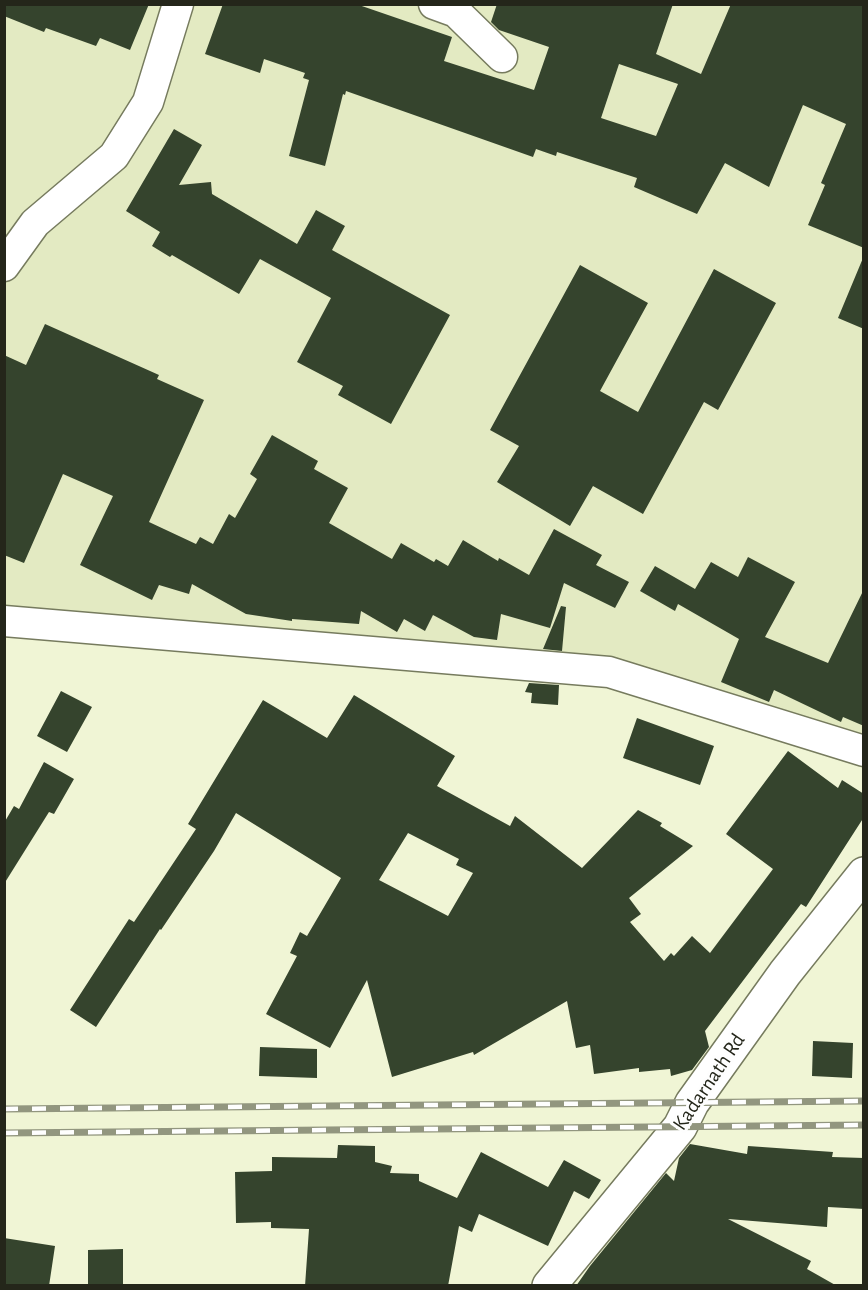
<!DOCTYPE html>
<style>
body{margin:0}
#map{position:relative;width:868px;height:1290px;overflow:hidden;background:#f0f5d5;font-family:"Alegreya Sans",sans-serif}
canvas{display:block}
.frame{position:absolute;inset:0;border:6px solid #24261a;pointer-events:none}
</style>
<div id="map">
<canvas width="868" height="1290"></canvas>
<div class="frame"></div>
</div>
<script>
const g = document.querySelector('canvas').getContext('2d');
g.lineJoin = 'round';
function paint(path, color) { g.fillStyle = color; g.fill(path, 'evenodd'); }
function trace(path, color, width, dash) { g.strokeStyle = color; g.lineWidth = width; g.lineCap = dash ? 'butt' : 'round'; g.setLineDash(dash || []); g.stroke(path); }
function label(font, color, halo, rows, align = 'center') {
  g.font = font + ' "Alegreya Sans",sans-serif'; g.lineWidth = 6; g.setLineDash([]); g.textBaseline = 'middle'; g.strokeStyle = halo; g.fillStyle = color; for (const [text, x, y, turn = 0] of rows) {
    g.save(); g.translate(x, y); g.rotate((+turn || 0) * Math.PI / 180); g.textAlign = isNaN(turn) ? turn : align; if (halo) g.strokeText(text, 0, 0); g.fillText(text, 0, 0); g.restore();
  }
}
const built = new Path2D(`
 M 4,5 L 863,5 L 863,751 L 609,672 L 5,637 Z`);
const building = new Path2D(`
 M 4,4 L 149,4 L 130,50 L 100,38 L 96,46 L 46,28 L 44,32 L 4,16 Z
 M 223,4 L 356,4 L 452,37 L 444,61 L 534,90 L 549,47 L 499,30 L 491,22 L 497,4 L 673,4 L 656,54 L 701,74 L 731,4 L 864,4 L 864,248 L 808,225 L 825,185 L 821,183 L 846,124 L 803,105 L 769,187 L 725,163 L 697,214 L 634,187 L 637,178 L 557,152 L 556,156 L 536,149 L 533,157 L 346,91 L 345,95 L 343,94 L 325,166 L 289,156 L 309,80 L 303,78 L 305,73 L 264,59 L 260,73 L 205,54 ZM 619,64 L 678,84 L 656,136 L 601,118 Z
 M 174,129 L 202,145 L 179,185 L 211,182 L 212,194 L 297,244 L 316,210 L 345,226 L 332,250 L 450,315 L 391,424 L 338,395 L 343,386 L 297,362 L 331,298 L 260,259 L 239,294 L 172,255 L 170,257 L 152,246 L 160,232 L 126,211 Z
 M 863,258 L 864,258 L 864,329 L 838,318 Z
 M 580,265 L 648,303 L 600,391 L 638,412 L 714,269 L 776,303 L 718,410 L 704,402 L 643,514 L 593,486 L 570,526 L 497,482 L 519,446 L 490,430 Z
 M 45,324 L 159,375 L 157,379 L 204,400 L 149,522 L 196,544 L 200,537 L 213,544 L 229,514 L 235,518 L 257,479 L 250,474 L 272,435 L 318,461 L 314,469 L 348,488 L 329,523 L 392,559 L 401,543 L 434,562 L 436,559 L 448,566 L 463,540 L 498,561 L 499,558 L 529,575 L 554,529 L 602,555 L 596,565 L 629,582 L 615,608 L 564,583 L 550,628 L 501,614 L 497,640 L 474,637 L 433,615 L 425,631 L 404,619 L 397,632 L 361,611 L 359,624 L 292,619 L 292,621 L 246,614 L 192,584 L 189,594 L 159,585 L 152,600 L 80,565 L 113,496 L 63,474 L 24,563 L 4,555 L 4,355 L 26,365 Z
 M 748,557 L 795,582 L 765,637 L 828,663 L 864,589 L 864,726 L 843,717 L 841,722 L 774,690 L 769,702 L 721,682 L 739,639 L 678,604 L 675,611 L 640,591 L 655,566 L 695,589 L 711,562 L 738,577 Z
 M 561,606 L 566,607 L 562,651 L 543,649 Z
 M 529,683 L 559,685 L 558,705 L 531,703 L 532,693 L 525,692 Z
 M 61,691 L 92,707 L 67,752 L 37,736 Z
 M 354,695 L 455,756 L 437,786 L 510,826 L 515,816 L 582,868 L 638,810 L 662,823 L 660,826 L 693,846 L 629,898 L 641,914 L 630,922 L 664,961 L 671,953 L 674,956 L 692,936 L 710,953 L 773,869 L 726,834 L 788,751 L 838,788 L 842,780 L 864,794 L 864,817 L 806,907 L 801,904 L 705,1031 L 709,1047 L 692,1070 L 671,1076 L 670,1069 L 639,1072 L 639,1068 L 594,1074 L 590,1045 L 576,1048 L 567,1001 L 474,1055 L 473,1052 L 392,1077 L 367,980 L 330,1048 L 266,1014 L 297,956 L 290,953 L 300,932 L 307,936 L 341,878 L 236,813 L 214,851 L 161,930 L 160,929 L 96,1027 L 70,1010 L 129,919 L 134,922 L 196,829 L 188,824 L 263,700 L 327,738 ZM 408,833 L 459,859 L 456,865 L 473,873 L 448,916 L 379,880 Z
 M 637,718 L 714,746 L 700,785 L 623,758 Z
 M 44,762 L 74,779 L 54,814 L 49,812 L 4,884 L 4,823 L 14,806 L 19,809 Z
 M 813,1041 L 853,1043 L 852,1078 L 812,1076 Z
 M 260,1047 L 317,1049 L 317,1078 L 259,1076 Z
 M 690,1144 L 747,1154 L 748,1146 L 833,1152 L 832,1157 L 864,1158 L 864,1209 L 828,1207 L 827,1227 L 728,1219 L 811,1261 L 807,1269 L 837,1286 L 576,1286 L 590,1266 L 666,1173 L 674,1181 L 679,1158 Z
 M 338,1145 L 375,1146 L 375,1162 L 392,1166 L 390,1173 L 419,1174 L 419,1181 L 457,1198 L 481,1152 L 548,1187 L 564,1160 L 601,1180 L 589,1199 L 574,1191 L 548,1246 L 479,1214 L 472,1232 L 459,1226 L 448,1286 L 305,1286 L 309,1229 L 271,1228 L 271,1222 L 236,1223 L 235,1172 L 272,1171 L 272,1157 L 337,1158 Z
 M 4,1238 L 55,1246 L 49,1286 L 4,1286 Z
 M 123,1249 L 123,1286 L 88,1286 L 88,1250 Z`);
const minor = new Path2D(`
 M 434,4 L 456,12 L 502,57
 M 4,266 L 35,223 L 114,156 L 148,102 L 178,4
 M 4,621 L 609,672 L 864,751`);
const major = new Path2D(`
 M 549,1286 L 680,1127 L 692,1103 L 785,973 L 864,874`);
const rail = new Path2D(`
 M 4,1109 L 864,1101
 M 4,1133 L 864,1125`);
const streetNames = [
 ["Kadarnath Rd",709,1082,-56]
];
paint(built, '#e3eac2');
paint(building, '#35442d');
trace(minor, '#767b5e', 33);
trace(major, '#767b5e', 36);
trace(minor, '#fff', 30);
trace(major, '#fff', 33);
trace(rail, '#92967f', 7);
trace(rail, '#fefefe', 4.5, [14]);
label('21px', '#24261a', '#fefefe', streetNames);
</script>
